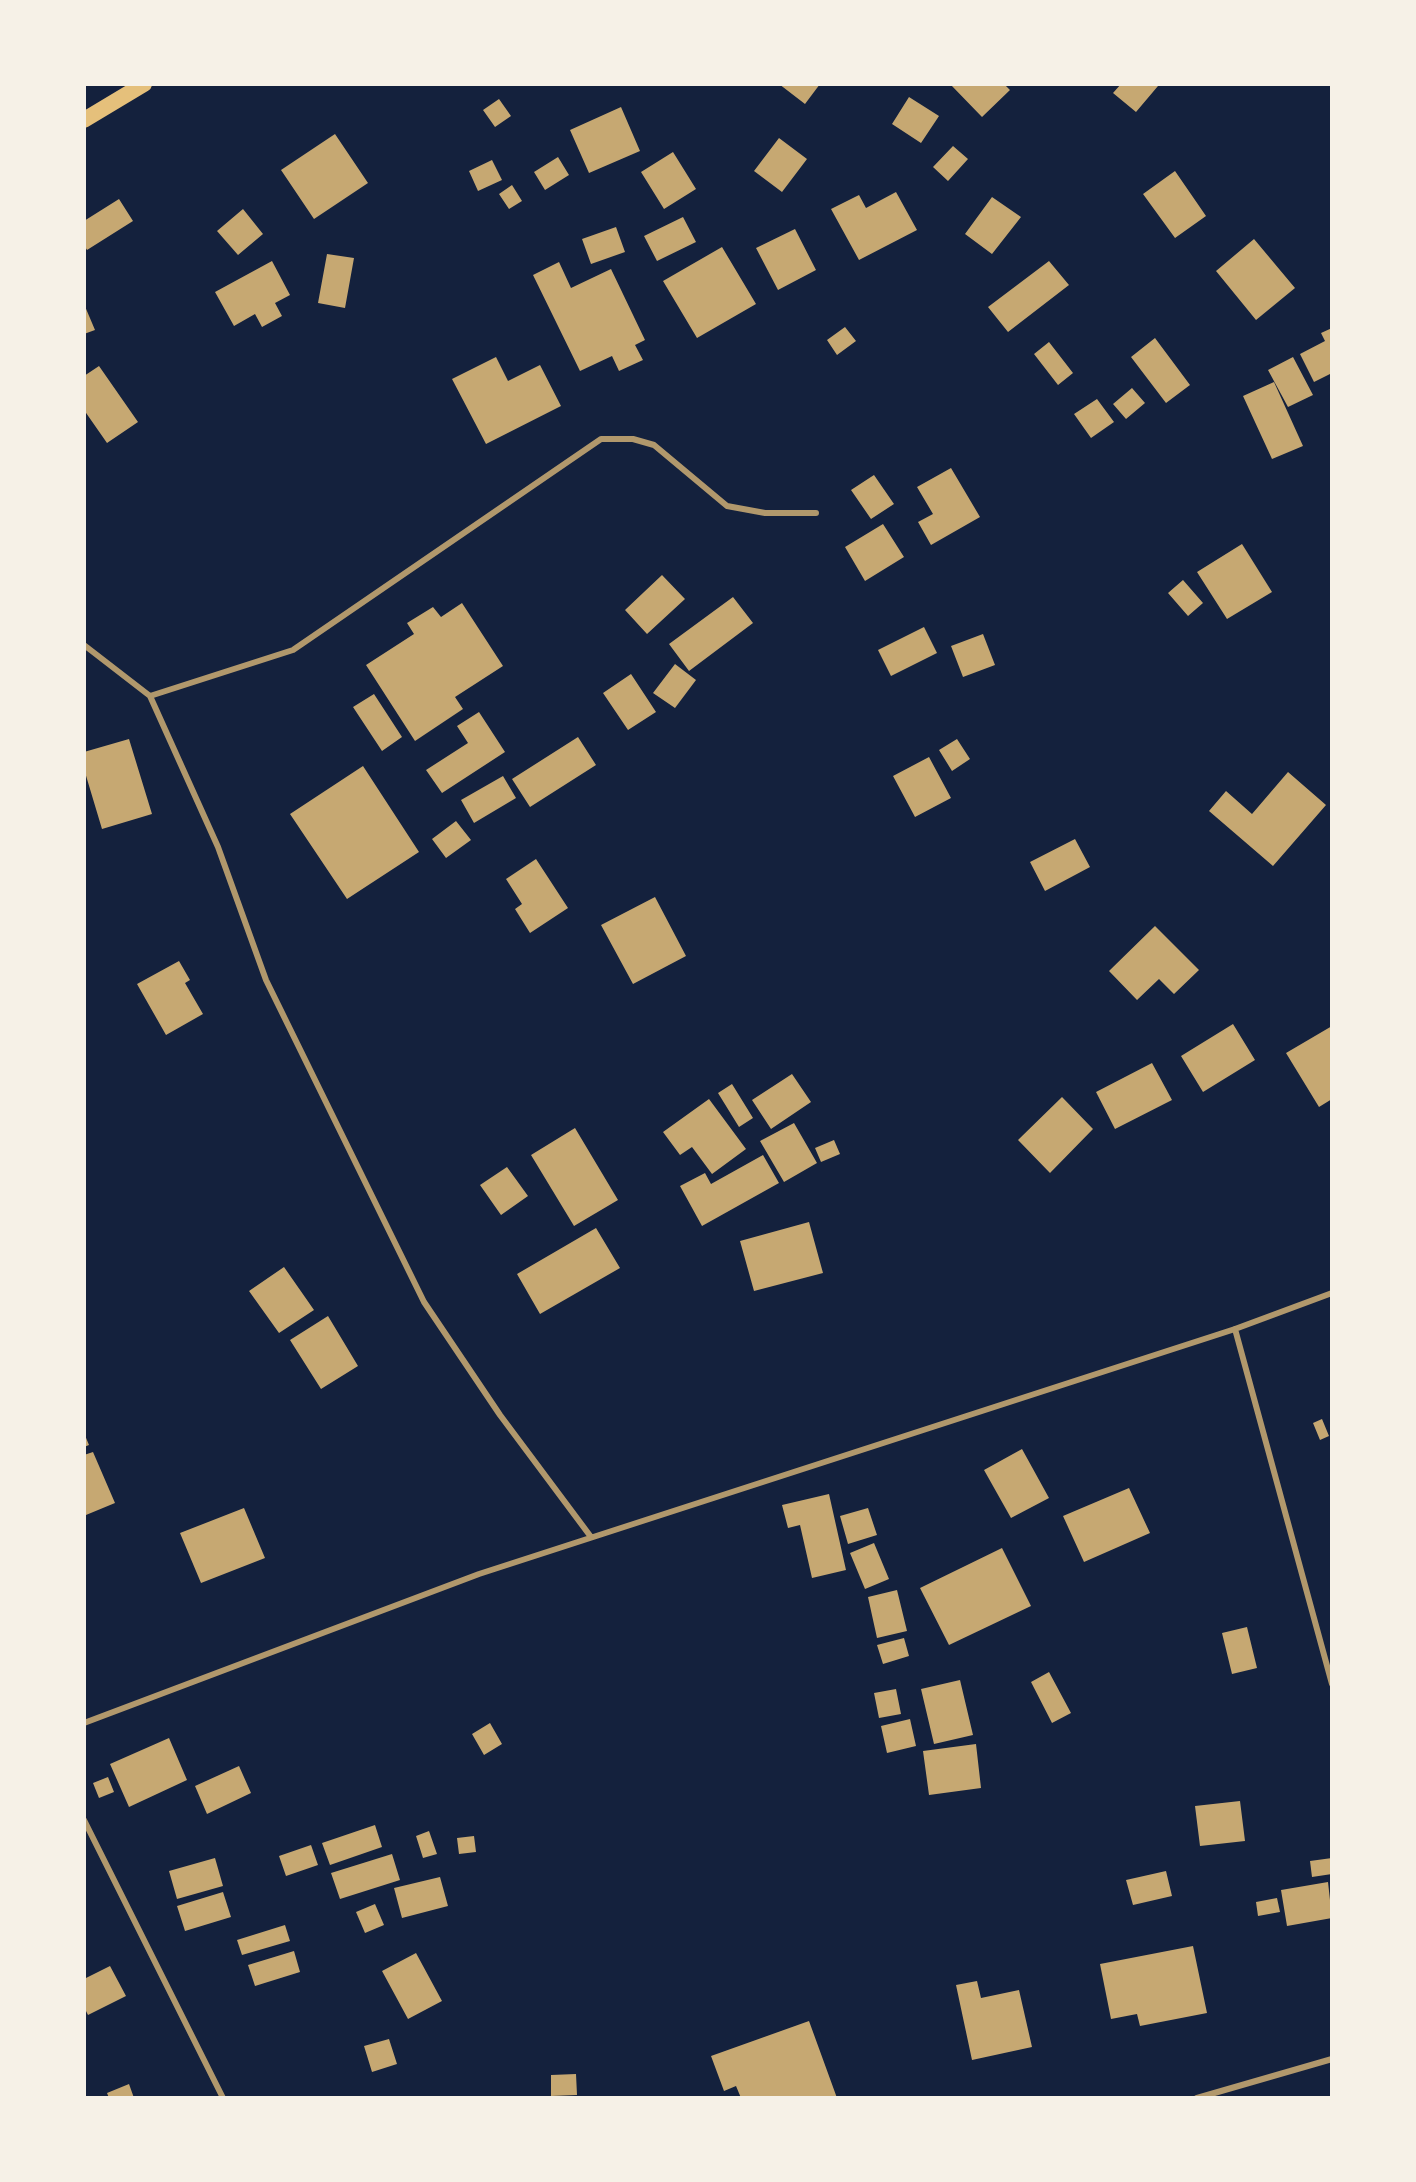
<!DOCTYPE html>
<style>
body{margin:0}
#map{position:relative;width:1416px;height:2182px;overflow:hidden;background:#14213d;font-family:"Noto Serif",serif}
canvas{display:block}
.frame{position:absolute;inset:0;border:86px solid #f6f1e7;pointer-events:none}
</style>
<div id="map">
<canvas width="1416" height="2182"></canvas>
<div class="frame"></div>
</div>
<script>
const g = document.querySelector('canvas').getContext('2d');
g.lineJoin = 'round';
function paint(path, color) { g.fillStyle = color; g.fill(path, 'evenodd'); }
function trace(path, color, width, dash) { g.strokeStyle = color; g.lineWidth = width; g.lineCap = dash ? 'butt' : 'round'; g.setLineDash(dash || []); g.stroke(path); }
const building = new Path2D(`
 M 779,84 L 820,84 L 805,104 Z
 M 950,84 L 1004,84 L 1010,90 L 982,117 Z
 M 1121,84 L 1155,84 L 1158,86 L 1136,112 L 1113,93 Z
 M 909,97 L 939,116 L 921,143 L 892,124 Z
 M 499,99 L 511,116 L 495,127 L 483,110 Z
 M 621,107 L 640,151 L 589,173 L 570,130 Z
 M 335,134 L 368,183 L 314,219 L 281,170 Z
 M 779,138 L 807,159 L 782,192 L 754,171 Z
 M 953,146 L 968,159 L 948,181 L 933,167 Z
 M 673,152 L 696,189 L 664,209 L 641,172 Z
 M 558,157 L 569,175 L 545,190 L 534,172 Z
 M 492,160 L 502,180 L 478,191 L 469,171 Z
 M 1175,171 L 1206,216 L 1175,238 L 1143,194 Z
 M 512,185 L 522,201 L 509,209 L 499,194 Z
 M 896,192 L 917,230 L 859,260 L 831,209 L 859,195 L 866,208 Z
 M 992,197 L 1021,217 L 992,254 L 965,234 Z
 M 119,199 L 133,221 L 87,250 L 84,245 L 84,221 Z
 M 243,209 L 263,234 L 238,255 L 217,231 Z
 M 683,217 L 696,242 L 657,261 L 644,236 Z
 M 616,227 L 625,252 L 591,264 L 582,239 Z
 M 795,229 L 816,270 L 778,290 L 756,248 Z
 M 1254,239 L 1295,288 L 1256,320 L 1216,271 Z
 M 722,247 L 756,304 L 697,338 L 663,281 Z
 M 327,254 L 354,258 L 345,308 L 318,303 Z
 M 272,261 L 290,295 L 275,303 L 282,316 L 262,327 L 255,314 L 234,326 L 215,292 Z
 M 1049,261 L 1069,285 L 1008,332 L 988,307 Z
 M 559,262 L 571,288 L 611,269 L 645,340 L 635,345 L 643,360 L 619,371 L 612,356 L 580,371 L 533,275 Z
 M 84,304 L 95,330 L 84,334 Z
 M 845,327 L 856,341 L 837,355 L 827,340 Z
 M 1332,328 L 1332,373 L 1314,382 L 1300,354 L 1325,341 L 1321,333 Z
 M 1155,338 L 1190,385 L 1166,403 L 1131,357 Z
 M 1049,342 L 1073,373 L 1058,385 L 1034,354 Z
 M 496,357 L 508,381 L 540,365 L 561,406 L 486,444 L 452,379 Z
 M 1293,357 L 1313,395 L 1288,407 L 1268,370 Z
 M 99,366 L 138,422 L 107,443 L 84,410 L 84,376 Z
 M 1274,382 L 1303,446 L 1272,459 L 1243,396 Z
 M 1132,388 L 1145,403 L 1126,419 L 1113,404 Z
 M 1097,399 L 1114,422 L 1091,438 L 1074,414 Z
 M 951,468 L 980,517 L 931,545 L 918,522 L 933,514 L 917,487 Z
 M 874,475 L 894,504 L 871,519 L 851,490 Z
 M 883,524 L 904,557 L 865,581 L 845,547 Z
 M 1242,544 L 1272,592 L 1227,619 L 1197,572 Z
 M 662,575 L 685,599 L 647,634 L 625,610 Z
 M 1183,580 L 1203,603 L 1188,616 L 1168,593 Z
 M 733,597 L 753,623 L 689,671 L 669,644 Z
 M 462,603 L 503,666 L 455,697 L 463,709 L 415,741 L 366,665 L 414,634 L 407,623 L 433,607 L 441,617 Z
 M 924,627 L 937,653 L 891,676 L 878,650 Z
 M 983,634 L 995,665 L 963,677 L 951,646 Z
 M 675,664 L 696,680 L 675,708 L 653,693 Z
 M 631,674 L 656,712 L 628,730 L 603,693 Z
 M 374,694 L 402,737 L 382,751 L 353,707 Z
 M 479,712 L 505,752 L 442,793 L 426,770 L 468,743 L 457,726 Z
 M 578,737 L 596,765 L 530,807 L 512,779 Z
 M 129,739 L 152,814 L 102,829 L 84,769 L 84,752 Z
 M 957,739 L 970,759 L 952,771 L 939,750 Z
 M 929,757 L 951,798 L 915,817 L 893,776 Z
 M 363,766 L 419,852 L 347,899 L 290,814 Z
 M 1288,772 L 1326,805 L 1273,866 L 1209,811 L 1226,791 L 1252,814 Z
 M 503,776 L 516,798 L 474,823 L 461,800 Z
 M 456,821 L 471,840 L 446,858 L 432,839 Z
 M 1075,839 L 1090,867 L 1045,891 L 1030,862 Z
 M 536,859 L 568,908 L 530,933 L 515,909 L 522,904 L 506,879 Z
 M 655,897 L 686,956 L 633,984 L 601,925 Z
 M 1155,926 L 1199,970 L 1174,994 L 1159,979 L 1137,1000 L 1109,971 Z
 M 179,961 L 190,980 L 185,983 L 203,1014 L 166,1035 L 137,984 Z
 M 1233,1024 L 1255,1060 L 1203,1092 L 1181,1056 Z
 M 1332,1026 L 1332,1099 L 1319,1107 L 1286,1053 Z
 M 1152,1063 L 1172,1100 L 1115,1129 L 1096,1092 Z
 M 792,1074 L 811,1102 L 771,1129 L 752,1100 Z
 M 732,1084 L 753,1118 L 739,1127 L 718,1093 Z
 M 1062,1097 L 1093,1129 L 1050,1173 L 1018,1140 Z
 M 709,1099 L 746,1149 L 712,1174 L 692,1147 L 680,1155 L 663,1132 Z
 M 794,1123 L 817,1163 L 784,1182 L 760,1141 Z
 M 575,1128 L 618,1200 L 574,1226 L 531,1155 Z
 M 834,1140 L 840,1154 L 821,1162 L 815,1148 Z
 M 763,1155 L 779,1183 L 702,1226 L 680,1186 L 705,1173 L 711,1184 Z
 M 507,1167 L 528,1196 L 501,1215 L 480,1185 Z
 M 809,1222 L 823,1273 L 754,1291 L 740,1241 Z
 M 596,1228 L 620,1268 L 540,1314 L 517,1274 Z
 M 284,1267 L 314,1310 L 279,1333 L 249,1291 Z
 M 328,1316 L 358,1366 L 321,1389 L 290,1340 Z
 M 1322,1419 L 1329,1436 L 1320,1440 L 1313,1423 Z
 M 84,1433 L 89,1445 L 84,1447 Z
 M 1022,1449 L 1049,1498 L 1011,1518 L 984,1470 Z
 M 93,1452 L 115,1503 L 86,1515 L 84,1455 Z
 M 1129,1488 L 1150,1533 L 1084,1562 L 1063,1516 Z
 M 829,1494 L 846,1570 L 812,1578 L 800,1525 L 788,1528 L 782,1505 Z
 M 244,1508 L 265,1558 L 201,1583 L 180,1533 Z
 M 868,1508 L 877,1535 L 848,1544 L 840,1516 Z
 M 874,1543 L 889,1579 L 865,1589 L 850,1553 Z
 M 1002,1548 L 1031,1606 L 949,1645 L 920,1588 Z
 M 897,1590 L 907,1631 L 877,1638 L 868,1597 Z
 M 1247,1627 L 1257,1668 L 1232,1674 L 1222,1633 Z
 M 904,1638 L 909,1656 L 883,1664 L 877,1645 Z
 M 1049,1672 L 1071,1713 L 1052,1723 L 1031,1682 Z
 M 960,1680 L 973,1735 L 934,1744 L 921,1689 Z
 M 896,1689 L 901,1714 L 879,1718 L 874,1693 Z
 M 910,1719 L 916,1746 L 887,1753 L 881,1726 Z
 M 490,1723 L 502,1744 L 484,1755 L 472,1734 Z
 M 169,1738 L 187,1780 L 129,1807 L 110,1764 Z
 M 976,1744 L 981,1788 L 929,1795 L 923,1751 Z
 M 239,1766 L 251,1793 L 207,1814 L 195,1786 Z
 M 108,1777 L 114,1792 L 99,1798 L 93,1783 Z
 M 1240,1801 L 1245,1841 L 1200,1846 L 1195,1806 Z
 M 375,1825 L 382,1847 L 330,1865 L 322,1843 Z
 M 429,1831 L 437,1854 L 423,1858 L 416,1836 Z
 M 474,1836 L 476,1852 L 459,1854 L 457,1838 Z
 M 311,1845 L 318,1865 L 286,1876 L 279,1856 Z
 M 392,1854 L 400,1880 L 340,1899 L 331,1873 Z
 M 215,1858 L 223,1886 L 177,1899 L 169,1871 Z
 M 1332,1858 L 1332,1874 L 1312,1877 L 1310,1861 Z
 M 1166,1871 L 1172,1896 L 1133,1905 L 1126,1880 Z
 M 440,1877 L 448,1906 L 402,1918 L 394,1888 Z
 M 1328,1882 L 1332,1918 L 1287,1926 L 1281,1890 Z
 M 223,1892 L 231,1917 L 185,1931 L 177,1906 Z
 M 1277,1898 L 1280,1912 L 1258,1916 L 1256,1902 Z
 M 375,1904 L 384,1925 L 365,1933 L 356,1912 Z
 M 285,1925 L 290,1941 L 242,1955 L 237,1940 Z
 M 1193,1946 L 1207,2013 L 1140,2026 L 1137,2014 L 1111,2019 L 1100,1964 Z
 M 294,1951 L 300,1972 L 255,1986 L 248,1965 Z
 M 416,1953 L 442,2001 L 408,2019 L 382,1971 Z
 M 110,1966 L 126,1996 L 88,2015 L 84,2007 L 84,1979 Z
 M 977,1981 L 981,1998 L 1019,1990 L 1032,2047 L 972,2060 L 956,1985 Z
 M 809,2021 L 837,2098 L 741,2098 L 736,2086 L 724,2091 L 711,2056 Z
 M 389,2039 L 397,2064 L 372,2072 L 364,2046 Z
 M 576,2074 L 577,2095 L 551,2096 L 551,2075 Z
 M 129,2084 L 134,2098 L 109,2098 L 107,2093 Z`);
const minor = new Path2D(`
 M 84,645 L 150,696 L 218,847 L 266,980 L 424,1302 L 500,1415 L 591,1537
 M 150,696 L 293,650 L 601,439 L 633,439 L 654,445 L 727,506 L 765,513 L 816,513
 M 1235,1329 L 1332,1684
 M 84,1723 L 479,1574 L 1235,1329 L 1332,1293
 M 84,1820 L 223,2098
 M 1197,2098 L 1332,2059`);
const trunk = new Path2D(`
 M 84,120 L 144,84`);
paint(building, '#c6a872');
trace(minor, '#b1986c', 6);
trace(trunk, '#e5c07b', 16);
</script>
